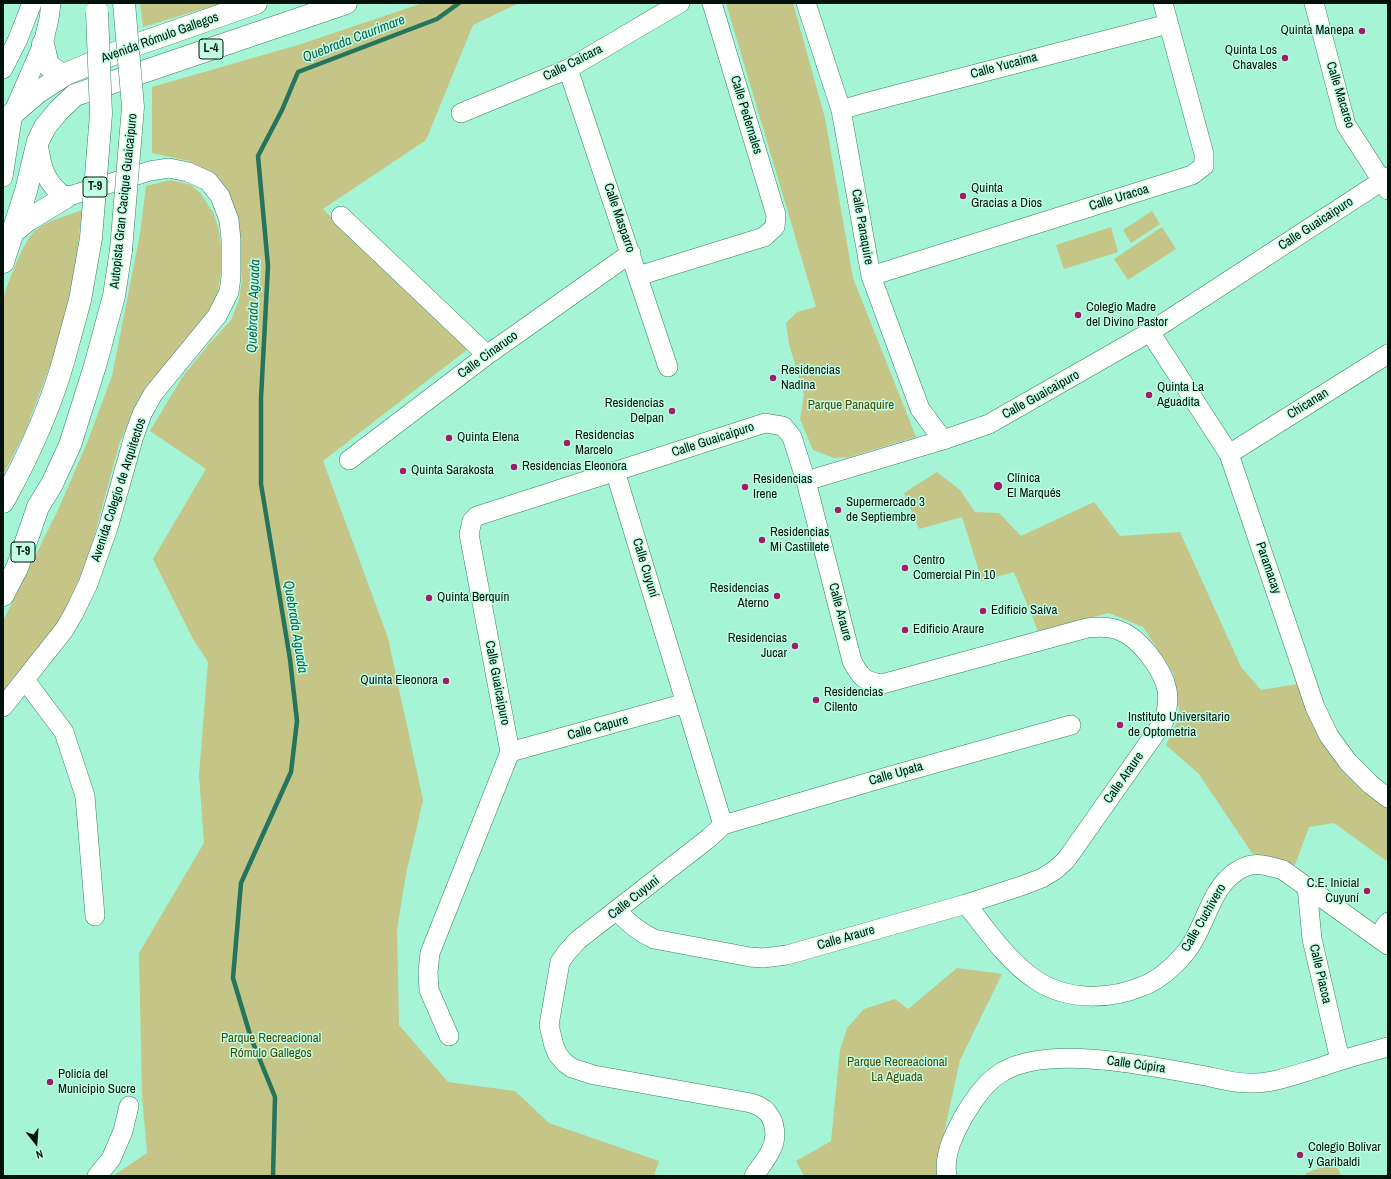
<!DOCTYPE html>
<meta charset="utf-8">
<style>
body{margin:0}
#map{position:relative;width:1391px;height:1179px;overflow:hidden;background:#a5f4d6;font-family:"Archivo Narrow",sans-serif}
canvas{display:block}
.frame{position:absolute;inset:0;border:4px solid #00120a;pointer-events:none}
.north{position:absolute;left:16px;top:1123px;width:40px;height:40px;-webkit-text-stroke:3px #c0fee5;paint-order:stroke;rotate:163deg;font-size:11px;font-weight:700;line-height:16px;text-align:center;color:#00120a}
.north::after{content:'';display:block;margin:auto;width:14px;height:18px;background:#00120a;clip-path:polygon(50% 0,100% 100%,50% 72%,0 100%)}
</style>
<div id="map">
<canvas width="1391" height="1179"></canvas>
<div class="frame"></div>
<div class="north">N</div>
</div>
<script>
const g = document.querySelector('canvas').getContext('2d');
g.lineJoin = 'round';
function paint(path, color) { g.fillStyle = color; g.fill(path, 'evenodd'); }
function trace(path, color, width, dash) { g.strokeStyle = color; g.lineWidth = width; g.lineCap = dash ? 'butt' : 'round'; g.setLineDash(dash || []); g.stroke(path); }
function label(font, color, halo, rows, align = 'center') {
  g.font = font + ' "Archivo Narrow",sans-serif'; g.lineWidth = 3; g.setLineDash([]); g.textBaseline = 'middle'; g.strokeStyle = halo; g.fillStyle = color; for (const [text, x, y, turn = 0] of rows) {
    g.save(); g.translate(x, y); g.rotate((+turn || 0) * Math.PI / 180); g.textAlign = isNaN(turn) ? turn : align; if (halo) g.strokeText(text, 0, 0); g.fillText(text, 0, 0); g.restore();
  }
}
const green = new Path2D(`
 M 140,3 L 219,3 L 219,4 L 143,27 Z
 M 423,3 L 519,3 L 473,25 L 426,140 L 323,209 L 468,349 L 323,461 L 388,638 L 423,800 L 406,874 L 397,930 L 399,1025 L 448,1082 L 515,1091 L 549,1123 L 659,1161 L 654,1176 L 113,1176 L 147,1153 L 142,1096 L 139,953 L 204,843 L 199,775 L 208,662 L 193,639 L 153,559 L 206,469 L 150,431 L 183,376 L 209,344 L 231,320 L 239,300 L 242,280 L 239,254 L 240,229 L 232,201 L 219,178 L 189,161 L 152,153 L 152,87 L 298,45 Z
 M 726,3 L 793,3 L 825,118 L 853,278 L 916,437 L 849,457 L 834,458 L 813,450 L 800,419 L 804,395 L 789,344 L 786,323 L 797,312 L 816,307 Z
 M 171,180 L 191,185 L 201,194 L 214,214 L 218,227 L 222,251 L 222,266 L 217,296 L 209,311 L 182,346 L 146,387 L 132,412 L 119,445 L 89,555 L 69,602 L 57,627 L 3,692 L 3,621 L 58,510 L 87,443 L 112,376 L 140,234 L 146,186 Z
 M 82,210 L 77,252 L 69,305 L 52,360 L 25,432 L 3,475 L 3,299 C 8,283 23,240 36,230 C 48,220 67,216 82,210 Z
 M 1152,211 L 1160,224 L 1131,243 L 1123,230 Z
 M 1111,227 L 1118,252 L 1064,269 L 1056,245 Z
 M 1162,227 L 1176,249 L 1128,280 L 1114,259 Z
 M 937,472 L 960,490 L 975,512 L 999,513 L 1021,536 L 1094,502 L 1120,536 L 1180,532 L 1241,667 L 1261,690 L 1298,684 L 1388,803 L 1388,862 L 1334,823 L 1309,827 L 1295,865 L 1252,853 L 1199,774 L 1166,745 L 1180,715 L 1173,673 L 1143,627 L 1109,613 L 1038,631 L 1014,572 L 982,581 L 962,517 L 919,529 L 904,493 Z
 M 957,968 L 1002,974 L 960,1060 L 938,1161 L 938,1176 L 804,1176 L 796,1161 L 831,1141 L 840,1050 L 847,1028 L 864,1009 L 895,999 L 908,1009 Z
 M 1336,1162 L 1341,1176 L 1307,1176 L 1306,1173 Z`);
const stream = new Path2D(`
 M 273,1176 L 275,1097 L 251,1038 L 233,978 L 241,883 L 291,772 L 297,721 L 290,659 L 261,484 L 261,398 L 268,266 L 258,156 L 282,110 L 298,72 L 437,19 L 459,3`);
const minor = new Path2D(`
 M 806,3 L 841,110 L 871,276 L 920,409 L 943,440
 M 1314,3 L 1346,125 L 1388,190
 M 3,69 L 18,39 L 32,3
 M 568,69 L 668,367
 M 841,110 L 861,104 L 1168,24
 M 461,113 L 568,69 L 680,3
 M 3,177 L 13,113 L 43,44 L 49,19 L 51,3
 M 341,216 L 487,355
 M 638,276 L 764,237 L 775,227 L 776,215 L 712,3
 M 871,276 L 1192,175 L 1204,166 L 1204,154 L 1163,3
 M 1150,332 L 1229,454 L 1315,707 L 1329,736 L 1348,762 L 1370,784 L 1388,798
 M 1229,454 L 1388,354
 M 349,460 L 487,355 L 631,253
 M 615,471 L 723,825
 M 25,680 L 64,732 L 85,796 L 95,916
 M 3,707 L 64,630 L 74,613 L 88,584 L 108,528 L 134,436 L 142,414 L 153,394 L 217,316 L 229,292 L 231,277 L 231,240 L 229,220 L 220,196 L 208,181 L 188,172 L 169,168 L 150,171 L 66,197 C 45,184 41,166 38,142
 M 510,752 L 686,703
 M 1307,887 L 1312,939 L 1340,1060
 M 966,904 C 987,930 1007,961 1036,980 C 1067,1001 1110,1000 1143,986 C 1159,980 1175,965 1186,952 C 1206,928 1209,889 1237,871 C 1254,860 1264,865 1283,870 L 1388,945
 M 617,911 C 628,923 639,932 654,939 L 750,957 L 763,958 L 787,955 L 966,904 L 1024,885 L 1042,878 L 1055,870 L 1066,860 L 1164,721 C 1167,710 1169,701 1167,690 C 1163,669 1139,637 1118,630 C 1108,626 1097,627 1087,628 L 882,684 C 864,681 861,678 852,661 L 806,481
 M 1378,937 L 1388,922
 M 449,1036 L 429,990 L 428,972 L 430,953 L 510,752 L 469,534 L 472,521 L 477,516 L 765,423 L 783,426 L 792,437 L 806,481 L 943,440 L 989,424 L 1150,332 L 1388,177
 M 97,1176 L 111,1159 L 123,1131 L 129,1106
 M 754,1176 C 759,1168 767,1159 771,1150 C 777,1139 776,1122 767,1112 C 763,1107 757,1105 751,1103 L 594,1075 L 572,1068 L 565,1063 L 558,1055 L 554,1046 L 549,1025 L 560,962 L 567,952 L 578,940 L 709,838 L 723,825 L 890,776 L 1071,725
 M 947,1176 C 943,1154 955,1132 965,1114 C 975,1098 987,1080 1004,1071 C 1052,1044 1153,1067 1206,1076 C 1220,1079 1234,1083 1248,1083 C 1273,1084 1297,1074 1321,1067 C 1343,1059 1366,1053 1388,1047`);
const major = new Path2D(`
 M 43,44 L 48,65 L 59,73 L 66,74
 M 3,122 L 38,92 L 66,74 L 130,47 L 256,3
 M 12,233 L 28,220 L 66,197
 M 3,262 L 26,191 L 38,141 L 45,127 L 59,110 L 75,95 L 346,3`);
const highway = new Path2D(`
 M 3,502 C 28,457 50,409 64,359
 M 3,595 L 17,568 L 38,507 L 52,484 L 70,445 L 95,366 L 114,296 L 121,250`);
const highwayBridge = new Path2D(`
 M 121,250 L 133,107 L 124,3
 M 64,359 L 80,300 L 91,238 L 101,114 L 97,12`);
const markers = [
 [1362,31,4,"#a01d6d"],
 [1285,58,4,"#a01d6d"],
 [963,196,4,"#a01d6d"],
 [1078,315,4,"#a01d6d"],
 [773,378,4,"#a01d6d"],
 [1149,395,4,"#a01d6d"],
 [672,411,4,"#a01d6d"],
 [449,438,4,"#a01d6d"],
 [567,443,4,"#a01d6d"],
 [514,467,4,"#a01d6d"],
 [403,471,4,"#a01d6d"],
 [998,486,5,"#a01d6d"],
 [745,487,4,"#a01d6d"],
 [838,510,4,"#a01d6d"],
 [762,540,4,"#a01d6d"],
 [905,568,4,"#a01d6d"],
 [777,596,4,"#a01d6d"],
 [429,598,4,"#a01d6d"],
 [983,611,4,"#a01d6d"],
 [905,630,4,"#a01d6d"],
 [795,646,4,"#a01d6d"],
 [446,681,4,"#a01d6d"],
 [816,700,4,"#a01d6d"],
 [1120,725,4,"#a01d6d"],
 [1367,891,4,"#a01d6d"],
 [50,1082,4,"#a01d6d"],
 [1300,1155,4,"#a01d6d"]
];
const shields = [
 [211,49,24],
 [95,187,24],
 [23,552,24]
];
const shieldNames = [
 ["L-4",211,49],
 ["T-9",95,187],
 ["T-9",23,552]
];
const poiNames = [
 ["Quinta Manepa",1354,31,"right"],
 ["Quinta Los",1277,51,"right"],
 ["Chavales",1277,66,"right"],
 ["Quinta",971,189],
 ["Gracias a Dios",971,204],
 ["Colegio Madre",1086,308],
 ["del Divino Pastor",1086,323],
 ["Residencias",781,371],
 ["Nadina",781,386],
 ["Quinta La",1157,388],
 ["Aguadita",1157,403],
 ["Residencias",664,404,"right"],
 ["Delpan",664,419,"right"],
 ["Residencias",575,436],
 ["Marcelo",575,451],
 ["Quinta Elena",457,438],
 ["Residencias Eleonora",522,467],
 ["Quinta Sarakosta",411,471],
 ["Clínica",1007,479],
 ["El Marqués",1007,494],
 ["Residencias",753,480],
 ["Irene",753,495],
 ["Supermercado 3",846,503],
 ["de Septiembre",846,518],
 ["Residencias",770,533],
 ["Mi Castillete",770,548],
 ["Centro",913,561],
 ["Comercial Pin 10",913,576],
 ["Residencias",769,589,"right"],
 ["Aterno",769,604,"right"],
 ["Quinta Berquín",437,598],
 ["Edificio Saiva",991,611],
 ["Edificio Araure",913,630],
 ["Residencias",787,639,"right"],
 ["Jucar",787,654,"right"],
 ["Quinta Eleonora",438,681,"right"],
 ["Residencias",824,693],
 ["Cilento",824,708],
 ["Instituto Universitario",1128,718],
 ["de Optometria",1128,733],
 ["C.E. Inicial",1359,884,"right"],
 ["Cuyuní",1359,899,"right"],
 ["Policía del",58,1075],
 ["Municipio Sucre",58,1090],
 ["Colegio Bolívar",1308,1148],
 ["y Garibaldi",1308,1163]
];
const streetNames = [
 ["Avenida Rómulo Gallegos",160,38,-20],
 ["Calle Caicara",573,63,-27],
 ["Calle Yucaima",1004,66,-15],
 ["Calle Macareo",1340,95,73],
 ["Calle Pedernales",746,115,73],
 ["Calle Uracoa",1119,198,-17],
 ["Autopista Gran Cacique Guaicaipuro",124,201,-84],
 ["Calle Masparro",619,218,71],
 ["Calle Guaicaipuro",1316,224,-33],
 ["Calle Panaquire",862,227,80],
 ["Calle Cinaruco",488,355,-36],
 ["Calle Guaicaipuro",1041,395,-29],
 ["Chicanan",1308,404,-32],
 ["Calle Guaicaipuro",713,440,-18],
 ["Avenida Colegio de Arquitectos",119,490,-72],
 ["Calle Cuyuní",645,568,73],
 ["Paramacay",1268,568,71],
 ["Calle Araure",840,612,75],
 ["Calle Guaicaipuro",497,683,79],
 ["Calle Capure",598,728,-15],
 ["Calle Upata",896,774,-16],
 ["Calle Araure",1124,778,-55],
 ["Calle Cuyuní",634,898,-38],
 ["Calle Cuchivero",1204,918,-60],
 ["Calle Araure",846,938,-16],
 ["Calle Piacoa",1320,974,77],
 ["Calle Cúpira",1136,1065,8]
];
const parkNames = [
 ["Parque Panaquire",851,406],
 ["Parque Recreacional",271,1039],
 ["Rómulo Gallegos",271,1054],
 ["Parque Recreacional",897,1063],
 ["La Aguada",897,1078]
];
const waterNames = [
 ["Quebrada Caurimare",354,39,-21],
 ["Quebrada Aguada",254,306,-88],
 ["Quebrada Aguada",295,627,81]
];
paint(green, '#c4c586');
trace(stream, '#24755b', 4.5);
trace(minor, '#308066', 20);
trace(major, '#308066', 23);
trace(highway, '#308066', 23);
trace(minor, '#fff', 19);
trace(major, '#fff', 22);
trace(highway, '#fff', 22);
trace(highwayBridge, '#308066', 23, []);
trace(highwayBridge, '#fff', 22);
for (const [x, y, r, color] of markers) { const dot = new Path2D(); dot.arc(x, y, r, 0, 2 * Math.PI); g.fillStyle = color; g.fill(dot); trace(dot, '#c0fee5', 1.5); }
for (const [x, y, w] of shields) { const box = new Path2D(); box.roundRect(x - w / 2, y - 10, w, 20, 3); g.fillStyle = '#c0fee5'; g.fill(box); trace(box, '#00120a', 1); }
label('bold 12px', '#00120a', null, shieldNames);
label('13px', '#00120a', '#c0fee5', poiNames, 'left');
label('13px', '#00120a', '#c0fee5', streetNames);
label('13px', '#4a4903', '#c0fee5', parkNames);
label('italic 14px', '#10624b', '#c0fee5', waterNames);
</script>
